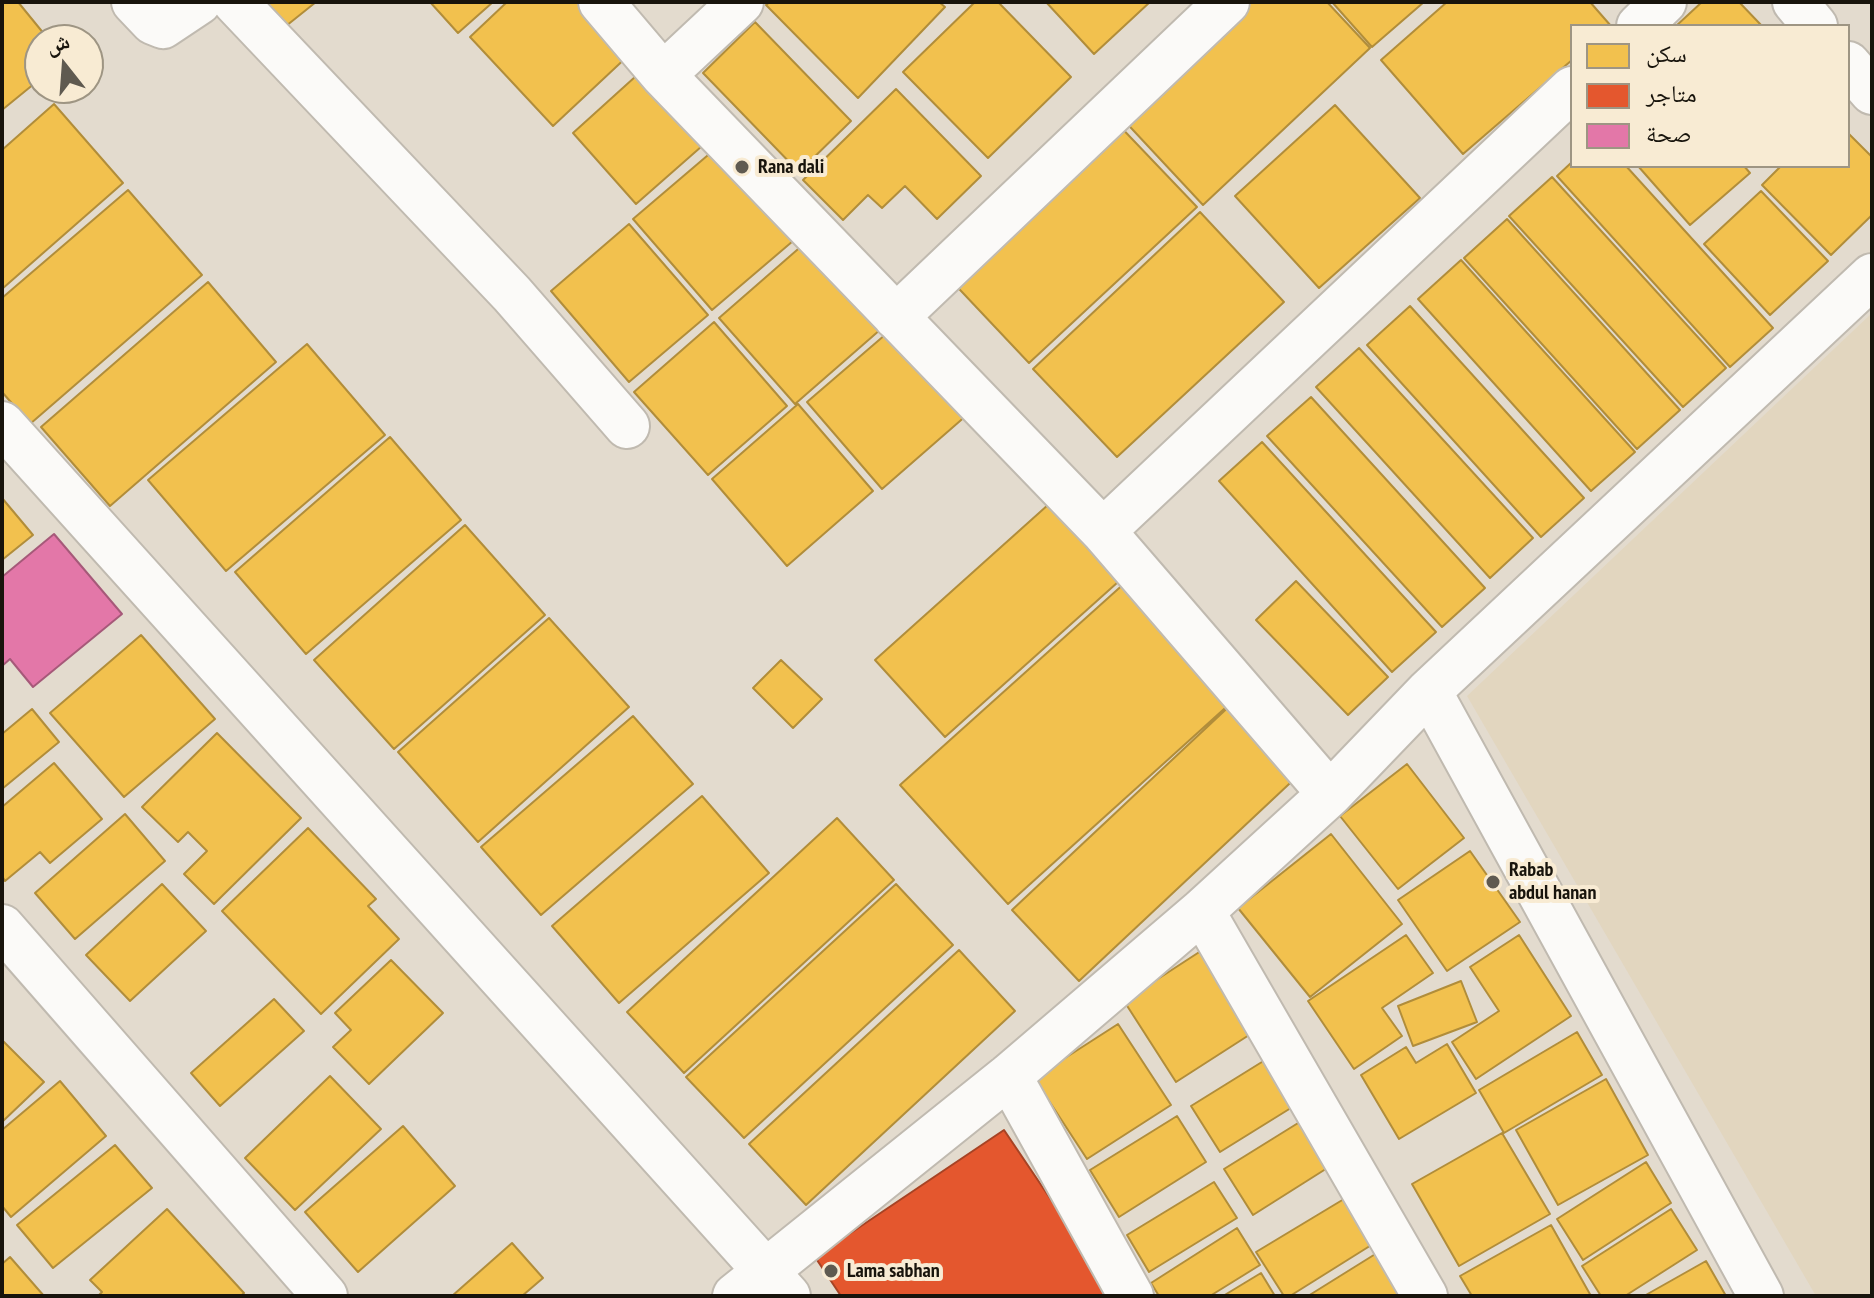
<!DOCTYPE html>
<meta charset="utf-8">
<style>
body{margin:0}
#map{position:relative;width:1874px;height:1298px;overflow:hidden;background:#e3dbce;font-family:"PT Sans Narrow","Noto Naskh Arabic",sans-serif}
canvas{display:block}
.frame{position:absolute;inset:0;border:4px solid #18140c;pointer-events:none}
.legend{position:absolute;left:1570px;top:24px;width:280px;height:144px;box-sizing:border-box;background:#f8ebd3;border:2px solid #9e9583;margin:0;padding:10px 14px;list-style:none;font-size:24px;color:#18140c}
.legend li{display:flex;align-items:center;gap:16px;height:40px}
.legend b{width:40px;border:2px solid #9e9583}
.north{position:absolute;left:24px;top:24px;width:80px;height:80px;box-sizing:border-box;background:#f8ebd3;border:2px solid #9e9583;border-radius:50%;rotate:343deg;font-size:22px;font-weight:700;line-height:32px;text-align:center;color:#18140c}
.north::after{content:'';display:block;margin:auto;width:28px;height:36px;background:#5f5a50;clip-path:polygon(50% 0,100% 100%,50% 72%,0 100%)}
</style>
<div id="map">
<canvas width="1874" height="1298"></canvas>
<div class="frame"></div>
<ul class="legend">
<li><b style="height:22px;background:#f2c14e"></b>سكن</li>
<li><b style="height:22px;background:#e4572e"></b>متاجر</li>
<li><b style="height:22px;background:#e377a8"></b>صحة</li>
</ul>
<div class="north">ش</div>
</div>
<script>
const g = document.querySelector('canvas').getContext('2d');
g.lineJoin = 'round';
function paint(path, color) { g.fillStyle = color; g.fill(path, 'evenodd'); }
function trace(path, color, width, dash) { g.strokeStyle = color; g.lineWidth = width; g.lineCap = dash ? 'butt' : 'round'; g.setLineDash(dash || []); g.stroke(path); }
function label(font, color, halo, rows, align = 'center') {
  g.font = font + ' "PT Sans Narrow",sans-serif'; g.lineWidth = 8; g.setLineDash([]); g.textBaseline = 'middle'; g.strokeStyle = halo; g.fillStyle = color; for (const [text, x, y, turn = 0] of rows) {
    g.save(); g.translate(x, y); g.rotate((+turn || 0) * Math.PI / 180); g.textAlign = isNaN(turn) ? turn : align; if (halo) g.strokeText(text, 0, 0); g.fillText(text, 0, 0); g.restore();
  }
}
const built = new Path2D(`
 M 1872,313 L 1872,1296 L 1816,1296 L 1467,696 Z`);
const homes = new Path2D(`
 M 2,2 L 18,2 L 49,40 L 40,40 L 40,79 L 2,110 Z
 M 250,2 L 316,2 L 276,34 Z
 M 430,2 L 493,2 L 458,33 Z
 M 507,2 L 582,2 L 631,53 L 553,126 L 470,37 Z
 M 770,2 L 939,2 L 945,7 L 858,98 L 766,5 Z
 M 975,2 L 998,2 L 1071,77 L 988,158 L 903,72 Z
 M 1046,2 L 1150,2 L 1094,54 Z
 M 1241,2 L 1327,2 L 1370,48 L 1203,205 L 1119,115 Z
 M 1332,2 L 1424,2 L 1372,47 Z
 M 1447,2 L 1590,2 L 1611,26 L 1572,26 L 1572,60 L 1463,154 L 1381,60 Z
 M 1702,2 L 1739,2 L 1762,26 L 1676,26 Z
 M 755,22 L 851,121 L 799,172 L 703,73 Z
 M 646,67 L 710,139 L 636,204 L 573,133 Z
 M 896,89 L 981,176 L 937,219 L 905,186 L 882,208 L 868,195 L 843,220 L 803,180 Z
 M 54,104 L 123,183 L 2,289 L 2,150 Z
 M 1335,105 L 1420,198 L 1319,288 L 1235,196 Z
 M 1113,119 L 1197,207 L 1029,363 L 946,275 Z
 M 1848,133 L 1872,157 L 1872,215 L 1831,255 L 1762,185 L 1781,166 L 1848,166 Z
 M 721,144 L 800,235 L 712,310 L 633,219 Z
 M 1572,162 L 1572,166 L 1626,166 L 1773,328 L 1730,367 L 1557,176 Z
 M 1638,166 L 1744,166 L 1750,173 L 1690,225 Z
 M 1552,177 L 1726,368 L 1683,407 L 1509,216 Z
 M 128,190 L 202,275 L 30,424 L 2,392 L 2,298 Z
 M 1761,191 L 1828,261 L 1770,315 L 1704,244 Z
 M 1200,212 L 1284,302 L 1117,457 L 1033,369 Z
 M 1507,219 L 1680,410 L 1637,449 L 1464,258 Z
 M 629,224 L 708,315 L 629,382 L 551,291 Z
 M 805,243 L 881,329 L 795,404 L 719,318 Z
 M 1461,260 L 1635,452 L 1591,491 L 1418,299 Z
 M 208,282 L 276,362 L 110,506 L 41,427 Z
 M 1410,306 L 1584,498 L 1541,537 L 1367,345 Z
 M 714,322 L 787,406 L 708,475 L 634,392 Z
 M 893,328 L 968,414 L 882,489 L 807,402 Z
 M 307,344 L 385,435 L 226,571 L 148,480 Z
 M 1359,348 L 1533,538 L 1490,578 L 1316,387 Z
 M 1311,397 L 1485,588 L 1442,627 L 1267,436 Z
 M 798,404 L 873,491 L 787,566 L 712,479 Z
 M 390,437 L 461,520 L 306,654 L 235,572 Z
 M 1262,442 L 1436,632 L 1392,672 L 1219,481 Z
 M 2,498 L 33,535 L 2,560 Z
 M 1049,504 L 1118,582 L 945,737 L 875,660 Z
 M 465,525 L 545,615 L 394,749 L 314,660 Z
 M 1127,581 L 1234,700 L 1008,904 L 900,785 Z
 M 1296,581 L 1388,677 L 1348,715 L 1256,620 Z
 M 549,618 L 629,707 L 478,842 L 398,752 Z
 M 141,635 L 215,719 L 124,797 L 50,713 Z
 M 781,660 L 822,699 L 793,728 L 753,688 Z
 M 1237,699 L 1304,770 L 1079,981 L 1012,910 Z
 M 32,709 L 59,742 L 2,789 L 2,734 Z
 M 633,716 L 693,784 L 541,915 L 481,847 Z
 M 217,733 L 301,818 L 214,904 L 184,874 L 207,851 L 188,832 L 178,842 L 142,807 Z
 M 54,763 L 102,819 L 50,863 L 40,852 L 5,881 L 2,876 L 2,807 Z
 M 1407,764 L 1464,838 L 1398,889 L 1340,816 Z
 M 702,796 L 769,873 L 619,1003 L 552,926 Z
 M 125,814 L 165,861 L 75,939 L 35,893 Z
 M 837,818 L 894,880 L 684,1073 L 627,1012 Z
 M 308,828 L 376,899 L 368,906 L 399,939 L 321,1014 L 222,911 Z
 M 1331,834 L 1402,924 L 1310,997 L 1238,908 Z
 M 1470,851 L 1520,922 L 1447,971 L 1398,900 Z
 M 162,884 L 206,931 L 130,1001 L 86,955 Z
 M 896,884 L 953,945 L 744,1138 L 686,1077 Z
 M 1406,935 L 1433,973 L 1382,1008 L 1402,1036 L 1354,1069 L 1308,1001 Z
 M 1519,935 L 1571,1016 L 1476,1079 L 1452,1042 L 1499,1011 L 1470,967 Z
 M 1207,947 L 1260,1028 L 1176,1082 L 1124,1001 Z
 M 959,950 L 1015,1011 L 806,1205 L 749,1144 Z
 M 391,960 L 443,1013 L 369,1084 L 333,1047 L 351,1030 L 335,1013 Z
 M 1461,981 L 1477,1022 L 1413,1046 L 1398,1006 Z
 M 274,999 L 304,1031 L 220,1106 L 191,1073 Z
 M 1118,1024 L 1171,1105 L 1087,1159 L 1034,1078 Z
 M 1577,1032 L 1602,1075 L 1504,1133 L 1479,1090 Z
 M 2,1040 L 44,1082 L 2,1122 Z
 M 1447,1044 L 1476,1093 L 1399,1139 L 1361,1075 L 1406,1047 L 1416,1063 Z
 M 1278,1052 L 1307,1098 L 1220,1152 L 1191,1106 Z
 M 330,1076 L 381,1129 L 295,1210 L 245,1158 Z
 M 1606,1079 L 1648,1155 L 1558,1205 L 1516,1130 Z
 M 60,1081 L 106,1136 L 11,1217 L 2,1206 L 2,1130 Z
 M 1311,1115 L 1340,1160 L 1253,1215 L 1224,1169 Z
 M 1177,1116 L 1206,1162 L 1119,1217 L 1090,1170 Z
 M 403,1126 L 455,1186 L 358,1272 L 305,1212 Z
 M 1502,1133 L 1550,1214 L 1459,1266 L 1412,1184 Z
 M 115,1145 L 152,1188 L 53,1268 L 17,1225 Z
 M 1646,1162 L 1671,1203 L 1583,1260 L 1557,1219 Z
 M 1214,1182 L 1237,1218 L 1149,1272 L 1127,1235 Z
 M 1344,1199 L 1373,1244 L 1290,1296 L 1284,1296 L 1256,1252 Z
 M 167,1209 L 244,1293 L 241,1296 L 98,1296 L 102,1292 L 90,1280 Z
 M 1671,1209 L 1697,1250 L 1625,1296 L 1601,1296 L 1582,1266 Z
 M 1551,1225 L 1591,1296 L 1472,1296 L 1460,1276 Z
 M 1237,1228 L 1260,1265 L 1210,1296 L 1159,1296 L 1151,1283 Z
 M 512,1243 L 543,1278 L 522,1296 L 452,1296 Z
 M 1377,1253 L 1403,1296 L 1308,1296 Z
 M 10,1257 L 44,1296 L 2,1296 L 2,1264 Z
 M 1706,1261 L 1726,1296 L 1644,1296 Z
 M 1261,1273 L 1275,1296 L 1223,1296 Z`);
const shops = new Path2D(`
 M 1004,1130 L 1116,1296 L 841,1296 L 815,1257 Z`);
const health = new Path2D(`
 M 54,534 L 122,614 L 33,687 L 10,659 L 2,666 L 2,577 Z`);
const street = new Path2D(`
 M 134,2 L 153,22 L 163,26 L 199,2
 M 235,2 L 512,294 L 627,426
 M 601,2 L 663,75 L 1103,531 L 1330,794
 M 1795,2 L 1815,26
 M 1639,26 L 1664,2
 M 1848,64 L 1872,92
 M 663,75 L 741,2
 M 896,317 L 1227,2
 M 2,424 L 788,1296
 M 1103,531 L 1572,89
 M 1429,691 L 1761,1296
 M 1202,911 L 1425,1296
 M 2,927 L 325,1296
 M 1009,1076 L 1131,1296
 M 735,1296 L 1009,1076 L 1202,911 L 1330,794 L 1429,691 L 1872,276`);
const markers = [
 [742,167,8,"#5f5a50"],
 [1493,882,8,"#5f5a50"],
 [831,1271,8,"#5f5a50"]
];
const poiNames = [
 ["Rana dali",758,167],
 ["Rabab",1509,870],
 ["abdul hanan",1509,893],
 ["Lama sabhan",847,1271]
];
paint(built, '#e2d6bf');
paint(homes, '#f2c14e');
trace(homes, '#b18d3a', 2);
paint(shops, '#e4572e');
trace(shops, '#a74324', 2);
paint(health, '#e377a8');
trace(health, '#a65979', 2);
trace(street, '#c0bab0', 48);
trace(street, '#fbfaf8', 44);
for (const [x, y, r, color] of markers) { const dot = new Path2D(); dot.arc(x, y, r, 0, 2 * Math.PI); g.fillStyle = color; g.fill(dot); trace(dot, '#f8ebd3', 3); }
label('bold 20px', '#18140c', '#f8ebd3', poiNames, 'left');
</script>
